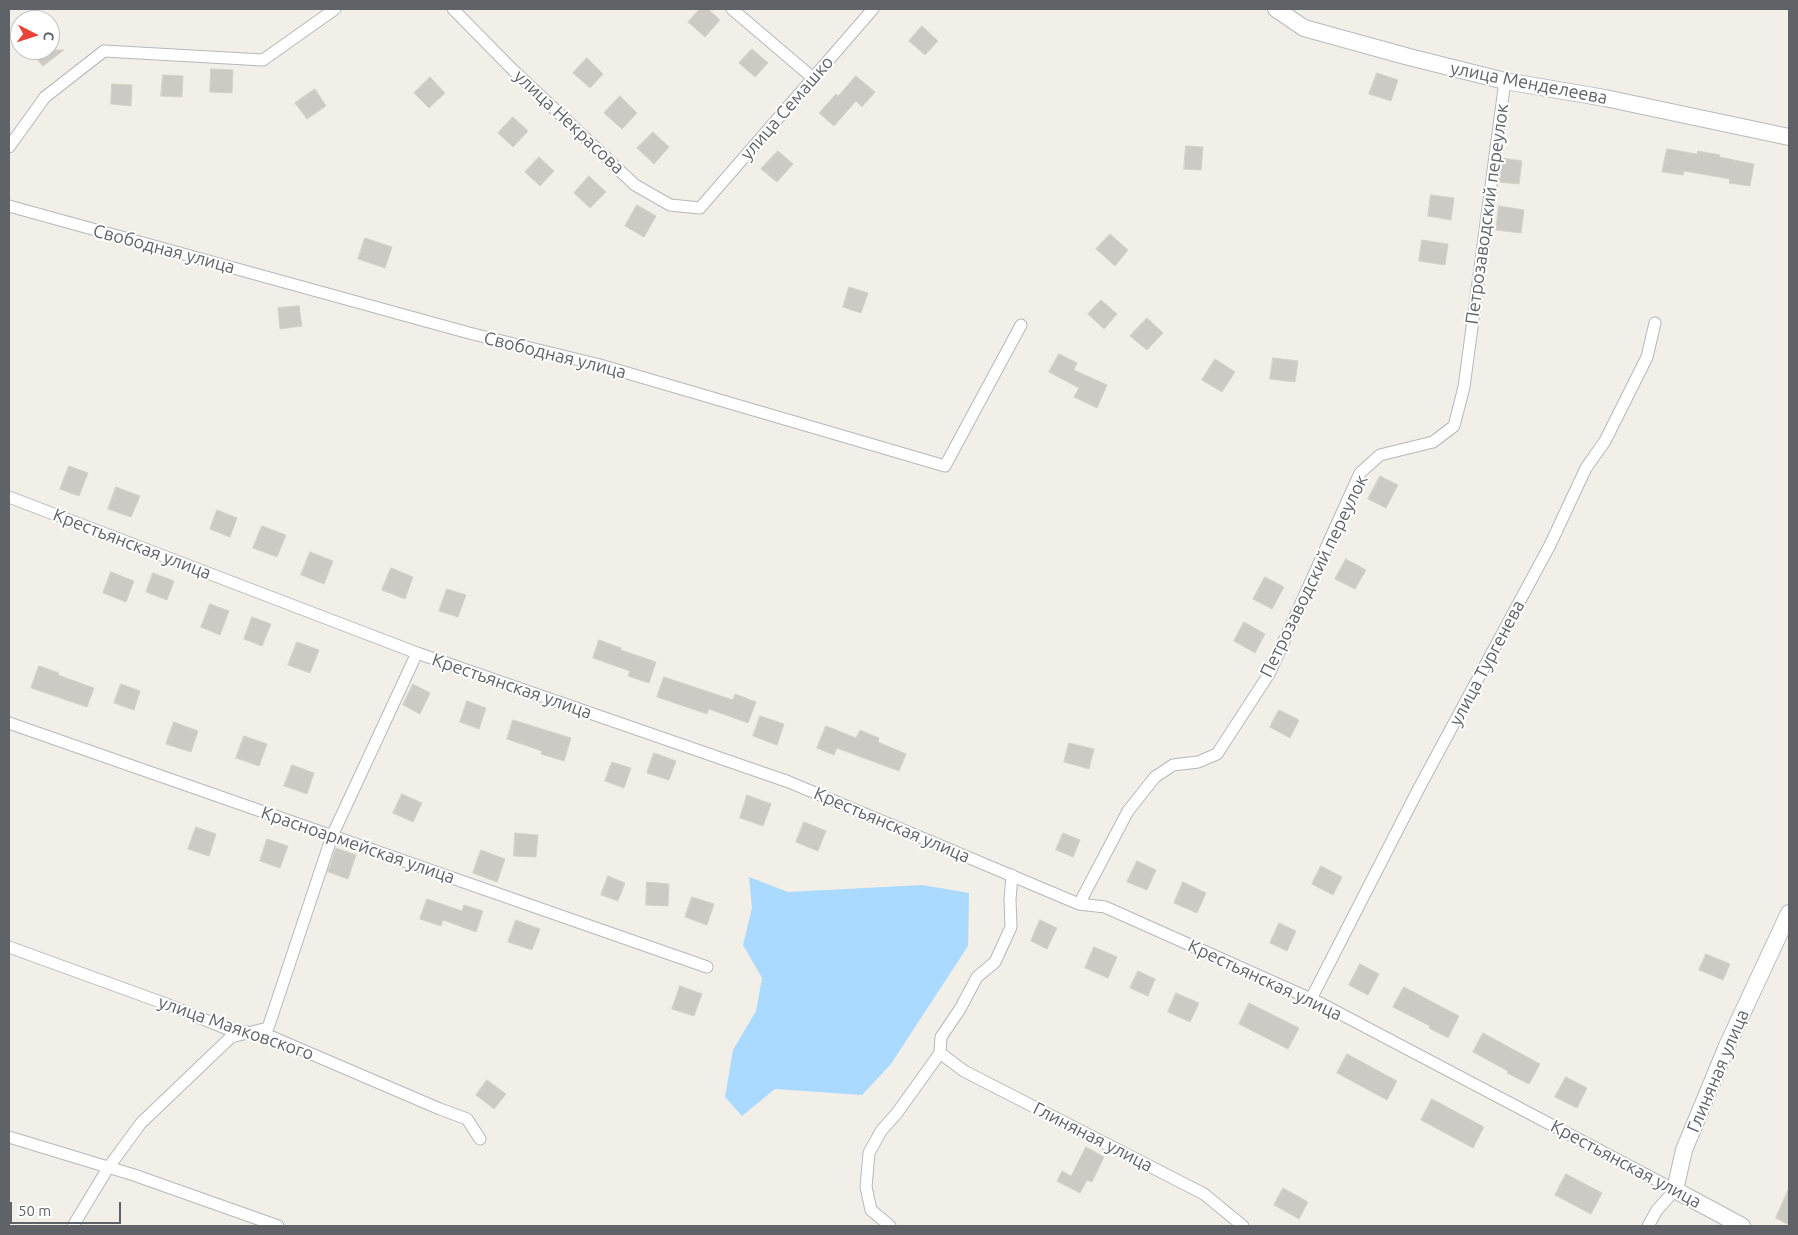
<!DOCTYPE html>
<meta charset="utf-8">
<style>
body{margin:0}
#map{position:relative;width:1798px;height:1235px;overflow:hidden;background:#f1efe8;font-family:Ubuntu,sans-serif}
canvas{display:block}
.frame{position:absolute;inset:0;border:10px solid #5f6368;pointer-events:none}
.north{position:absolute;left:10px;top:10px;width:50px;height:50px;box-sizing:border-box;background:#fff;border:1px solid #bfc1c3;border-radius:50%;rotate:95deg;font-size:14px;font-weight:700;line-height:20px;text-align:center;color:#5f6368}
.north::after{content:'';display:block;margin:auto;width:18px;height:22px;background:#ea4335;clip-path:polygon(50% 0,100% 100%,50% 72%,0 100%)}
.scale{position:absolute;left:10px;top:1202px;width:111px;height:22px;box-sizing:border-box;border:2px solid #5f6368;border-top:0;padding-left:6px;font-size:15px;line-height:18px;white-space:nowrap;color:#5f6368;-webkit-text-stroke:4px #fff;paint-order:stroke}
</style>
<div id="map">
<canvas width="1798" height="1235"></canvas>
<div class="frame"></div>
<div class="north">С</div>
<div class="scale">50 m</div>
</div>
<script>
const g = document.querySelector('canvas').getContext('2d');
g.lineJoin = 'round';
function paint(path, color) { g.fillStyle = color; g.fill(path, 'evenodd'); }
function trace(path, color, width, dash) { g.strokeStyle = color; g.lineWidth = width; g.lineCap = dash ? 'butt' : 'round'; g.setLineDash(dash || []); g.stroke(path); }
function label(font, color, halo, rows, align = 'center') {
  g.font = font + ' Ubuntu,sans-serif'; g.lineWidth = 4; g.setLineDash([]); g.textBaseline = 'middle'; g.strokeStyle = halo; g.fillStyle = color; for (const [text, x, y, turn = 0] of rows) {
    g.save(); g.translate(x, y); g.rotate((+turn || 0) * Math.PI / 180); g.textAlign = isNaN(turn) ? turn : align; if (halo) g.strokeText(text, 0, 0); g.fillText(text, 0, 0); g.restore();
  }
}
const water = new Path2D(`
 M 749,877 L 788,892 L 922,885 L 969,893 L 968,946 L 891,1064 L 862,1095 L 775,1089 L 742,1116 L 725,1097 L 733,1050 L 756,1011 L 762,978 L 743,945 L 752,908 Z`);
const building = new Path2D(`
 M 700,9 L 708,9 L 720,20 L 705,37 L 688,22 Z
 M 922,26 L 938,41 L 925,55 L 909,41 Z
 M 752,49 L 768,63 L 755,77 L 739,63 Z
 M 30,50 L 64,50 L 43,66 Z
 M 587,58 L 603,74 L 590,88 L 573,73 Z
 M 211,69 L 233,70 L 232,93 L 210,92 Z
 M 1377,73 L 1398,80 L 1391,101 L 1369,94 Z
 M 163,75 L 183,76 L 182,97 L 161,96 Z
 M 856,76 L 875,92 L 862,107 L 856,101 L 834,126 L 819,113 L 836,94 L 838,96 Z
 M 430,77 L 445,93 L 429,108 L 414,93 Z
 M 112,84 L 132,85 L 131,106 L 111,104 Z
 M 315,89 L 326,106 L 307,119 L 295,103 Z
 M 620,96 L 637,113 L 622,129 L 604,113 Z
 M 513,117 L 528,131 L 513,147 L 498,133 Z
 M 653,132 L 669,147 L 654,164 L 637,148 Z
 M 1186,146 L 1203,147 L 1201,170 L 1184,169 Z
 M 1667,149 L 1697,154 L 1698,151 L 1720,155 L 1719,157 L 1754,164 L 1750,186 L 1729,183 L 1730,179 L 1684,171 L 1683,175 L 1662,172 Z
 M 778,151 L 793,164 L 777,182 L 761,169 Z
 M 539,157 L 554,171 L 540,186 L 525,172 Z
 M 1502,158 L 1522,161 L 1519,184 L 1499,182 Z
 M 589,176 L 606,192 L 590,208 L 574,193 Z
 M 1431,195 L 1454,198 L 1451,220 L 1428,216 Z
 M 637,205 L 656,216 L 644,237 L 625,226 Z
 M 1499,206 L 1524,210 L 1521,233 L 1496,230 Z
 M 1110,234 L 1128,250 L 1115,266 L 1096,249 Z
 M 365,238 L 392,247 L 385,268 L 358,259 Z
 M 1422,240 L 1448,244 L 1445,265 L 1419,261 Z
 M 849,287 L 868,293 L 861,313 L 843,307 Z
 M 1101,300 L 1117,314 L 1104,329 L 1088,314 Z
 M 299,306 L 302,326 L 280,329 L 278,308 Z
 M 1147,318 L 1163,333 L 1147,350 L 1130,336 Z
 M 1059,354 L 1077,363 L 1074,370 L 1107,385 L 1097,408 L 1074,397 L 1079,388 L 1049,372 Z
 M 1273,358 L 1298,361 L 1295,382 L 1270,379 Z
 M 1215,359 L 1235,372 L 1222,392 L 1202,380 Z
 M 69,466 L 88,473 L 79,496 L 60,489 Z
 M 1380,476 L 1398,485 L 1386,508 L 1368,499 Z
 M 116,487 L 140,496 L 131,517 L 108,509 Z
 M 217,510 L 237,518 L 230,537 L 210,529 Z
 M 262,526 L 286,535 L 277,557 L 253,548 Z
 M 310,552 L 333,561 L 324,584 L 301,575 Z
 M 1346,559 L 1366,570 L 1355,589 L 1335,579 Z
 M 391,568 L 413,577 L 405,599 L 382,590 Z
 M 111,572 L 134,581 L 126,602 L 103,593 Z
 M 153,573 L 174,581 L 167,600 L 146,592 Z
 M 1265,577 L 1284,587 L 1272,609 L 1253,599 Z
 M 447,589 L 466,595 L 458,617 L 439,611 Z
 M 210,604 L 229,611 L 220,635 L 201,627 Z
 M 252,617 L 271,624 L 262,646 L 244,639 Z
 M 1244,622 L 1265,634 L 1255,653 L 1234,641 Z
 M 599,640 L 621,648 L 621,650 L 656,662 L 649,683 L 628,676 L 630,671 L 593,658 Z
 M 297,642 L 319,650 L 310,673 L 288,665 Z
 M 39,666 L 59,673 L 58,675 L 94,688 L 87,707 L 31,688 Z
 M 664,677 L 733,700 L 735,694 L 756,702 L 748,723 L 709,709 L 707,714 L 657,697 Z
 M 121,684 L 140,691 L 134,710 L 114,703 Z
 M 413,684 L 430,693 L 420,714 L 403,705 Z
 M 467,701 L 486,708 L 479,729 L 460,722 Z
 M 1279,710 L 1299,720 L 1290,738 L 1270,727 Z
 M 760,716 L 784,724 L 777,745 L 753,736 Z
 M 513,720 L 571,738 L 564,761 L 541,754 L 542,751 L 507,739 Z
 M 174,722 L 198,731 L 191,752 L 166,744 Z
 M 826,726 L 856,738 L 860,730 L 879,738 L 878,742 L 906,754 L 899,771 L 837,748 L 834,755 L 817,748 Z
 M 244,736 L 267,744 L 259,766 L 236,758 Z
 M 1069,743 L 1094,749 L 1089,769 L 1064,762 Z
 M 654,753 L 676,761 L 669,780 L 647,773 Z
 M 612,762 L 631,768 L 624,788 L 605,781 Z
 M 292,765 L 314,773 L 307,794 L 284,786 Z
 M 402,794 L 422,803 L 413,822 L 393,813 Z
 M 747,795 L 771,804 L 763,826 L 740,818 Z
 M 804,822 L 826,831 L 818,851 L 796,842 Z
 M 196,827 L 216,834 L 209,856 L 188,849 Z
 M 515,833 L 538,835 L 536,857 L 514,856 Z
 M 1063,833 L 1080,840 L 1073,857 L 1056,850 Z
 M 267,839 L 288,846 L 280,868 L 260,861 Z
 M 336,848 L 356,855 L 348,879 L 328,872 Z
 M 481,850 L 505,859 L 497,882 L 473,873 Z
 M 1137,861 L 1156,870 L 1147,890 L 1127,882 Z
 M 1321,866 L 1342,877 L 1333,895 L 1312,884 Z
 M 608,876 L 625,883 L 618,901 L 601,895 Z
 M 647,882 L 669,884 L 668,906 L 646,905 Z
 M 1183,882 L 1206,893 L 1197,913 L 1174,903 Z
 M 692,897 L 714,904 L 707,925 L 685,917 Z
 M 427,899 L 462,911 L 464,905 L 483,911 L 476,932 L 443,920 L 441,926 L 420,919 Z
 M 516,920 L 540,929 L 532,950 L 508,942 Z
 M 1040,920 L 1057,928 L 1047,949 L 1031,941 Z
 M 1279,923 L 1296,931 L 1287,951 L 1270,943 Z
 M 1094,947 L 1117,957 L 1108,978 L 1085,968 Z
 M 1706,954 L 1730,964 L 1723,980 L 1699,970 Z
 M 1360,964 L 1379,974 L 1368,995 L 1349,985 Z
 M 1138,971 L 1155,979 L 1148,996 L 1130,988 Z
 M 680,986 L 702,994 L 694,1016 L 672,1009 Z
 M 1404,987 L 1459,1016 L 1448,1038 L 1429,1028 L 1430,1026 L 1393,1007 Z
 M 1176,993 L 1199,1003 L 1190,1022 L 1168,1012 Z
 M 1249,1003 L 1299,1028 L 1288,1049 L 1239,1024 Z
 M 1483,1033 L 1540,1064 L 1529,1084 L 1507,1073 L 1508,1071 L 1473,1052 Z
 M 1347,1054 L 1397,1081 L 1387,1100 L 1337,1073 Z
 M 1566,1077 L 1587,1088 L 1577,1108 L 1555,1097 Z
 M 487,1080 L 506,1094 L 494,1109 L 476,1095 Z
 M 1432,1099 L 1484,1127 L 1473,1148 L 1421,1120 Z
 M 1086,1147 L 1104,1157 L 1092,1182 L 1087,1180 L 1080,1193 L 1057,1181 L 1062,1171 L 1071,1176 Z
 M 1566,1174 L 1602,1193 L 1591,1214 L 1555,1195 Z
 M 1283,1188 L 1308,1202 L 1299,1219 L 1274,1205 Z
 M 1789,1188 L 1789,1225 L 1776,1218 Z`);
const street = new Path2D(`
 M 453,9 L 513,70 L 635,185 L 670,205 L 700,208 L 873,9
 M 732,9 L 813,78
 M 9,147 L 45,97 L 104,51 L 263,60 L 335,9
 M 9,206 L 469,333 L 600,365 L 945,466 L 1021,325
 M 9,497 L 417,653 L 789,782 L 1079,904 L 1105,907 L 1320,1003 L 1675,1190 L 1657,1210 L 1648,1226
 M 9,723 L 707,967
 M 1079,904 L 1128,811 L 1155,777 L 1173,765 L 1198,762 L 1217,754 L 1269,674 L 1360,473 L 1380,455 L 1433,442 L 1454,426 L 1464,387 L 1505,81
 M 9,947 L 166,1004 L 225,1028 L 272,1037 L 440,1109 L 467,1119 L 480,1139
 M 1311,999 L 1418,790 L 1550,545 L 1586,468 L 1605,441 L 1647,357 L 1655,323
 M 940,1053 L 964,1071 L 1204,1194 L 1243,1226
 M 9,1137 L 134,1175 L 278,1226
 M 73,1226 L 108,1168 L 141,1123 L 231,1037 L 268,1028 L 332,836 L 417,653
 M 890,1226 L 871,1210 L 866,1187 L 869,1153 L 881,1131 L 897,1113 L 940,1053 L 941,1037 L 960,1009 L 977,977 L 995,962 L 1011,927 L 1010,900 L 1012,875`);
const secondary = new Path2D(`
 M 1276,9 L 1304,28 L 1409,57 L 1505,81 L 1605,98 L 1789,137
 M 1742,1226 L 1675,1190 L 1684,1150 L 1727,1046 L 1789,913`);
const streetNames = [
 ["улица Менделеева",1529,83,11],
 ["улица Семашко",787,108,-49],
 ["улица Некрасова",569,122,43],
 ["Петрозаводский переулок",1487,214,-82],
 ["Свободная улица",164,249,15],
 ["Свободная улица",555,355,14],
 ["Крестьянская улица",132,544,21],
 ["Петрозаводский переулок",1314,576,-64],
 ["улица Тургенева",1487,663,-62],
 ["Крестьянская улица",512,686,19],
 ["Крестьянская улица",892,825,23],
 ["Красноармейская улица",358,845,19],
 ["Крестьянская улица",1265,980,25],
 ["улица Маяковского",236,1028,19],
 ["Глиняная улица",1718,1071,-67],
 ["Глиняная улица",1093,1137,27],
 ["Крестьянская улица",1626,1164,28]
];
paint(water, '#aadaff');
paint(building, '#cccac5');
trace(building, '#d6d1c6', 1);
trace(street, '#b5b8bc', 13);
trace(secondary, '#b6babf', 18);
trace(street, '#fff', 11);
trace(secondary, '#fff', 16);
label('18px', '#5f6368', '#fff', streetNames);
</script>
